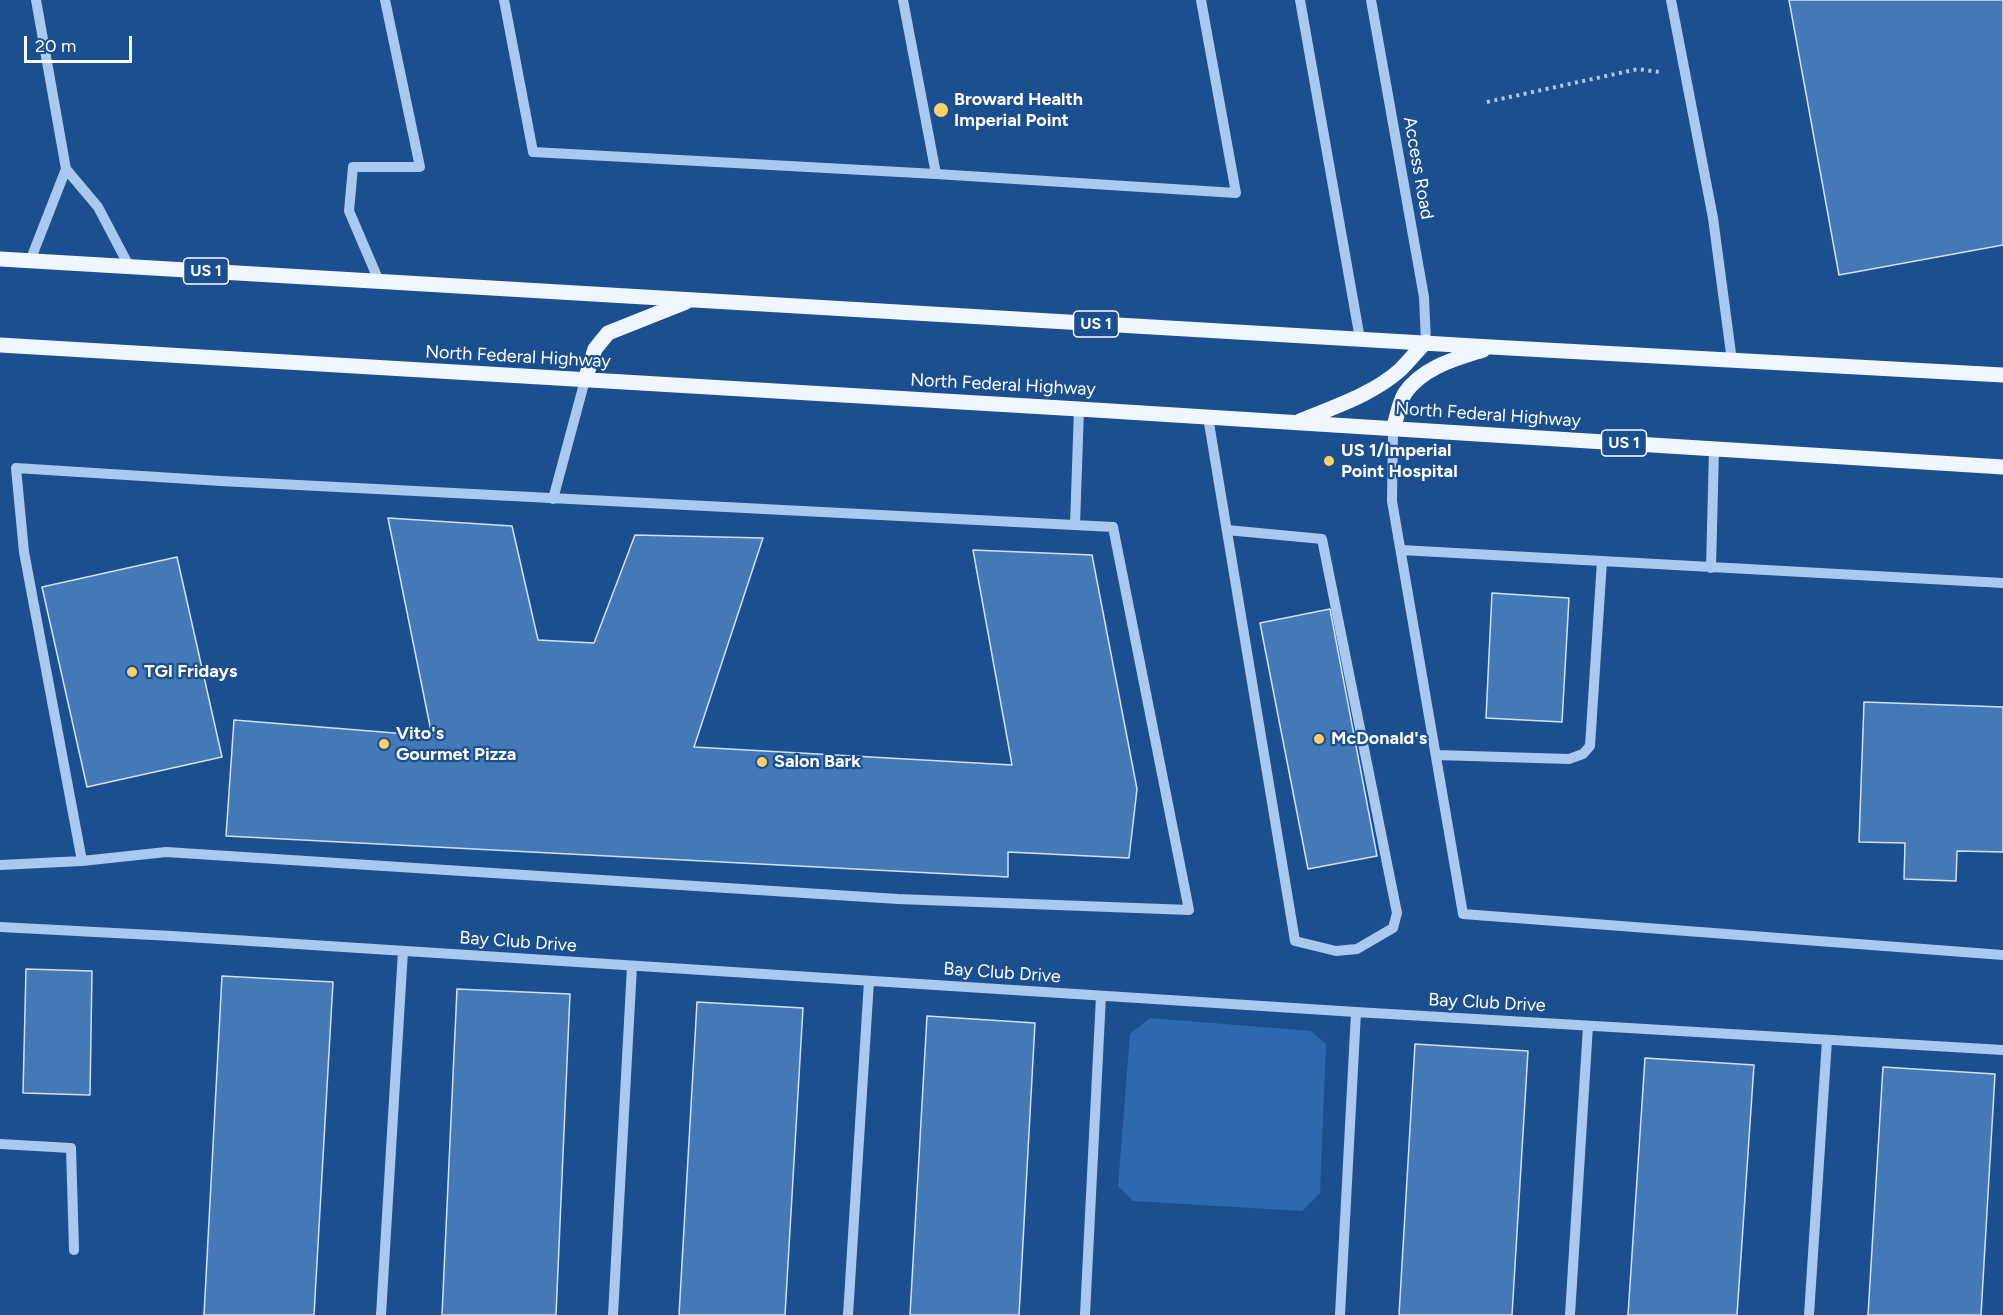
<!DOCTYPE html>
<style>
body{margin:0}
#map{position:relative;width:2003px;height:1315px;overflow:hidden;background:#1b4f8f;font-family:Figtree,sans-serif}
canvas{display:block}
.scale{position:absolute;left:24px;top:36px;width:108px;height:27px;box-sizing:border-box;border:3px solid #fff;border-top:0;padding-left:8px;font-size:18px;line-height:21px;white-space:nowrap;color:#fff;-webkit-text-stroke:4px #1b4f8f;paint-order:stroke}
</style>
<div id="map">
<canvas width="2003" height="1315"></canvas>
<div class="scale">20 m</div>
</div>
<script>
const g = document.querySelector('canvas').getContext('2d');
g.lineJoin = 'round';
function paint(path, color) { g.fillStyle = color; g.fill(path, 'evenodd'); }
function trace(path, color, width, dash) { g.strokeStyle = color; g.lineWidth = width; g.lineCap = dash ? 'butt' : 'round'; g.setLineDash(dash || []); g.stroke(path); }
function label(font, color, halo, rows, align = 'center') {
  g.font = font + ' Figtree,sans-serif'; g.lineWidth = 4.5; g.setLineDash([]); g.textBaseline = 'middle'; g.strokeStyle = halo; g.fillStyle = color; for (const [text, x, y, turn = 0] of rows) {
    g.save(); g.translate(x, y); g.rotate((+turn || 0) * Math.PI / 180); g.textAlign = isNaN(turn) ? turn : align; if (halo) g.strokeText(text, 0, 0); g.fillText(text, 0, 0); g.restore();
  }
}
const green = new Path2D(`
 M 1150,1018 L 1311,1031 L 1326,1044 L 1320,1193 L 1302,1211 L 1133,1201 L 1118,1186 L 1130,1034 Z`);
const building = new Path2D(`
 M 1789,0 L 2003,0 L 2003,245 L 1839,275 Z
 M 388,518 L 512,526 L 538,640 L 594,643 L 635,535 L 763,538 L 694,747 L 1012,765 L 973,550 L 1092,555 L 1137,789 L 1129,858 L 1008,852 L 1008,877 L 226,836 L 234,720 L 432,736 Z
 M 177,557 L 222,757 L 87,787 L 42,587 Z
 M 1492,593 L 1569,598 L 1562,722 L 1486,718 Z
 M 1330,609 L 1377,856 L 1308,869 L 1260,623 Z
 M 1864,702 L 2003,707 L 2003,852 L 1957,851 L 1956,881 L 1904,879 L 1905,843 L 1859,842 Z
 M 26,969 L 92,971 L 90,1095 L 23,1093 Z
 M 222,976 L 333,982 L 314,1315 L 204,1315 Z
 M 457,989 L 570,994 L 556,1315 L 442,1315 Z
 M 697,1002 L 803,1008 L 785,1315 L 679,1315 Z
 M 927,1016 L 1035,1023 L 1019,1315 L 910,1315 Z
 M 1415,1044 L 1528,1051 L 1512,1315 L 1399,1315 Z
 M 1645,1058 L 1754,1065 L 1737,1315 L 1628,1315 Z
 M 1883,1067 L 1995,1074 L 1981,1315 L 1868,1315 Z`);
const path = new Path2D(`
 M 1487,102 L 1638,69 L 1659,72`);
const minor = new Path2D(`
 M 36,0 L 66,169 L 98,207 L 129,266
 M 504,0 L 533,152 L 936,174 L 903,0
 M 1300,0 L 1360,339
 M 1371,0 L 1424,297 L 1426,342
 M 1671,0 L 1713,218 L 1732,361
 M 936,174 L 1236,193 L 1201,0
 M 30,261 L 66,169
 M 379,281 L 349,211 L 353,167 L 420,167 L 385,0
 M 1208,417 L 1295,941 L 1336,951 L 1357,949 L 1393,928 L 1397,913 L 1322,539 L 1227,530
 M 1393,429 L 1392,501 L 1463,914 L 2003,955
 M 553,499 L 585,380
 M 1075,525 L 1079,409
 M 1401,550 L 2003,583
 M 1711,568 L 1714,449
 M 1436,755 L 1569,759 L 1583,754 L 1590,746 L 1602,561
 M 0,865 L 82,861 L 166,852 L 898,899 L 1189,910 L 1113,527 L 221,481 L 16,468 L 24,552 L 82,861
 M 0,927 L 172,936 L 1356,1012 L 2003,1050
 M 0,1144 L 71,1148 L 74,1250
 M 381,1315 L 403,951
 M 613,1315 L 632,966
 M 848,1315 L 869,981
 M 1085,1315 L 1101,996
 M 1340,1315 L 1356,1012
 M 1570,1315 L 1588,1026
 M 1809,1315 L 1827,1040`);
const major = new Path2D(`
 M 0,259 L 1491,347 L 2003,375
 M 0,345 L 1079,409 L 2003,467
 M 585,380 L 595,349 L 608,333 L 686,302
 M 1300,421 C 1333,407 1372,395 1400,370 C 1409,361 1417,351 1426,342
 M 1393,429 C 1397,418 1399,402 1405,393 C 1423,367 1455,359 1483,350`);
const markers = [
 [941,110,8,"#ffd166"],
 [1329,461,6,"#ffd166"],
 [132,672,6,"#ffd166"],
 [1319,739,6,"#ffd166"],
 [384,744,6,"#ffd166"],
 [762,762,6,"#ffd166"]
];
const shields = [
 [206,271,45],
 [1096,324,45],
 [1624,443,45]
];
const shieldNames = [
 ["US 1",206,271],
 ["US 1",1096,324],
 ["US 1",1624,443]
];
const poiNames = [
 ["Broward Health",954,100],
 ["Imperial Point",954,121],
 ["US 1/Imperial",1341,451],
 ["Point Hospital",1341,472],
 ["TGI Fridays",144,672],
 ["Vito's",396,734],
 ["Gourmet Pizza",396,755],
 ["McDonald's",1331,739],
 ["Salon Bark",774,762]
];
const streetNames = [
 ["Access Road",1418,168,80],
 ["North Federal Highway",518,357,3],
 ["North Federal Highway",1003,385,3],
 ["North Federal Highway",1488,415,4],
 ["Bay Club Drive",518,942,4],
 ["Bay Club Drive",1002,973,4],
 ["Bay Club Drive",1487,1003,3]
];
paint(green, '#2e69ad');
paint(building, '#4478b7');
trace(building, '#cfe3fa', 1.5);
trace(path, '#a9c9ee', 4, [3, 4.5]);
trace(minor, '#a9c9ee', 10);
trace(major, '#f0f6ff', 15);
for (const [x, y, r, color] of markers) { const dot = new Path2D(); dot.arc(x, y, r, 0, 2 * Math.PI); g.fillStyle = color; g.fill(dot); trace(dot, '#1b4f8f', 2); }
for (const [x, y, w] of shields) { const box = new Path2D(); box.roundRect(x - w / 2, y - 13, w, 26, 4.5); g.fillStyle = '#1b4f8f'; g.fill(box); trace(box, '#fff', 1.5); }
label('bold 16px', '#fff', null, shieldNames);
label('bold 18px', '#fff', '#1b4f8f', poiNames, 'left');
label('18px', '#fff', '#1b4f8f', streetNames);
</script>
